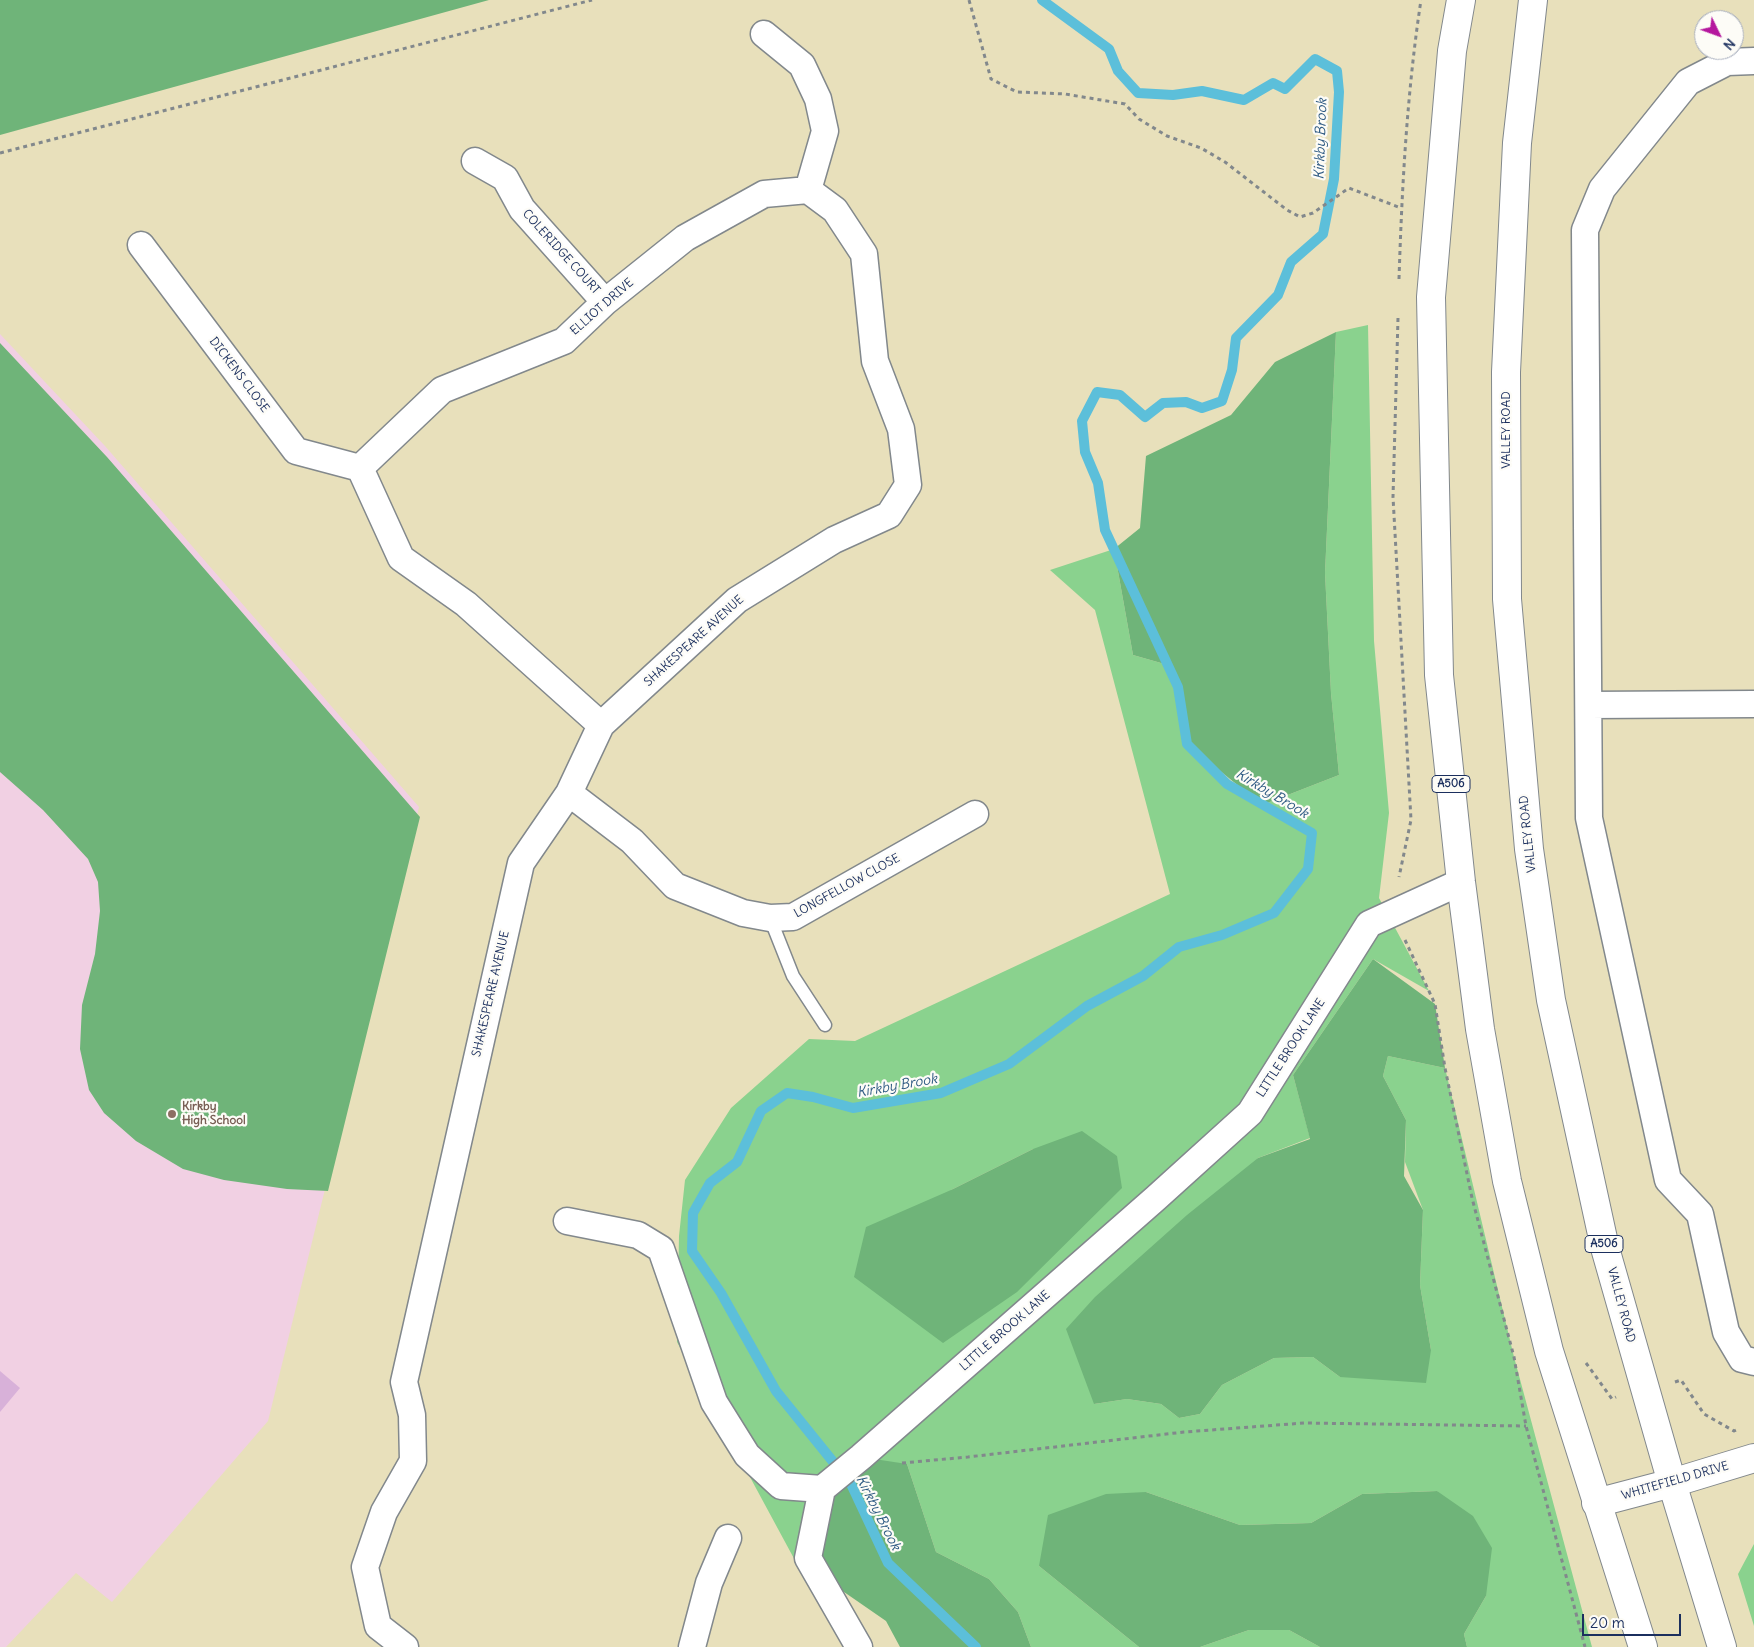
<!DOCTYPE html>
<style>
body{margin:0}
#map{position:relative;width:1754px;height:1647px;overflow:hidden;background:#e8e0bb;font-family:Delius,sans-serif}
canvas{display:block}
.north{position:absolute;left:1694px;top:10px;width:50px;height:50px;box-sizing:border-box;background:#fdfcf7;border:1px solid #a3aaba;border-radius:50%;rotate:132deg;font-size:14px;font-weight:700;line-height:20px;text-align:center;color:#1b2f5e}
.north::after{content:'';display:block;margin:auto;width:18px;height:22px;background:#b5179e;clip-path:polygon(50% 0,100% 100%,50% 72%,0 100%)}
.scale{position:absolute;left:1582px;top:1614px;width:99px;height:22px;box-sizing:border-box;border:2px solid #1b2f5e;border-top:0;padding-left:6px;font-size:15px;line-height:18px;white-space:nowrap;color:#1b2f5e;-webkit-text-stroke:4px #fdfcf7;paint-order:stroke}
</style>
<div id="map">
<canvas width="1754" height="1647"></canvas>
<div class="north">N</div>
<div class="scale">20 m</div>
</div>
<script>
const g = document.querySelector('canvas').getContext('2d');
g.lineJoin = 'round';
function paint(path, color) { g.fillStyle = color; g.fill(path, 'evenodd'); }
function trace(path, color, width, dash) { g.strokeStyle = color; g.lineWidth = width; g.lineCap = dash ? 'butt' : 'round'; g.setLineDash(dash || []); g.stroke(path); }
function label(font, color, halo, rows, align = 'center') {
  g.font = font + ' Delius,sans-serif'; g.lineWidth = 4.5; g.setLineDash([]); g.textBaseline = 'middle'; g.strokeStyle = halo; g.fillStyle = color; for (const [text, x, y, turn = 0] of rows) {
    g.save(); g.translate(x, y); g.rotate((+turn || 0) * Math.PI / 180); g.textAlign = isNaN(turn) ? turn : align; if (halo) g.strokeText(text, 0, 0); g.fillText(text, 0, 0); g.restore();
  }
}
const built = new Path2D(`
 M 0,334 L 105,446 L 419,807 L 268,1421 L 112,1602 L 76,1573 L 6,1647 L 0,1647 Z`);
const green = new Path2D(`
 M 1368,325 L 1374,641 L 1389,813 L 1379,898 L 1429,991 L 1373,959 L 1293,1075 L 1310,1138 L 1258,1158 L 1094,1404 L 1127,1399 L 1161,1404 L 1179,1418 L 1200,1414 L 1222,1385 L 1274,1358 L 1313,1357 L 1340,1377 L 1431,1350 L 1420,1285 L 1423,1210 L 1405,1162 L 1406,1120 L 1383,1076 L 1388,1056 L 1445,1068 L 1514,1357 L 1592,1647 L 1467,1647 L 1464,1634 L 1486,1596 L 1437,1491 L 1362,1494 L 1311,1523 L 1240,1525 L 1146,1492 L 1039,1566 L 1139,1647 L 1031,1647 L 1018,1612 L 989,1579 L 936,1552 L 907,1464 L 808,1558 L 811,1590 L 677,1342 L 679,1236 L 685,1180 L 731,1108 L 809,1039 L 855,1041 L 1170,894 L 1095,610 L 1050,570 L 1114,549 L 1133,655 L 1168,665 L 1187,744 L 1227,784 L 1262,805 L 1339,775 L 1331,693 L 1325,573 L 1336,332 ZM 1033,1149 L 1117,1156 L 951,1190 Z
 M 1754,1544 L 1754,1626 L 1738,1574 Z
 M 1249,1630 L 1289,1630 L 1320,1647 L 1200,1647 Z`);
const forest = new Path2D(`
 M 0,0 L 489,0 L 0,135 Z
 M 1336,332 L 1325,573 L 1331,693 L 1339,775 L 1262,805 L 1187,744 L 1168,665 L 1133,655 L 1114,549 L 1140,528 L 1146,456 L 1231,415 L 1275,362 Z
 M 0,343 L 107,457 L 420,817 L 328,1191 L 287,1189 L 224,1180 L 183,1169 L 136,1141 L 104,1113 L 89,1090 L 80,1049 L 82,1005 L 95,954 L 100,911 L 98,882 L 88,859 L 43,810 L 0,772 Z
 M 1373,959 L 1435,1004 L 1445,1068 L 1388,1056 L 1383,1076 L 1406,1120 L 1404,1176 L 1423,1210 L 1420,1285 L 1431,1350 L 1426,1383 L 1340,1377 L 1313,1357 L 1274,1358 L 1222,1385 L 1200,1414 L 1179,1418 L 1161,1404 L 1127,1399 L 1094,1404 L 1066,1329 L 1095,1297 L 1187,1215 L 1258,1158 L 1310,1139 L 1293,1075 Z
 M 1082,1131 L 1117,1156 L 1122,1188 L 1017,1292 L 943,1343 L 854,1277 L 866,1227 L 951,1190 L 1033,1149 Z
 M 861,1457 L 907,1464 L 936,1552 L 989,1579 L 1018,1612 L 1031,1647 L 900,1647 L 886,1621 L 818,1574 L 822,1489 Z
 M 1437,1491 L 1473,1516 L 1492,1548 L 1486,1596 L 1464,1634 L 1467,1647 L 1320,1647 L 1289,1630 L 1249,1630 L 1200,1647 L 1139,1647 L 1039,1566 L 1048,1515 L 1106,1494 L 1146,1492 L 1240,1525 L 1311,1523 L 1362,1494 Z`);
const stream = new Path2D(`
 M 976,1647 L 888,1563 L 851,1484 L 776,1391 L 721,1293 L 692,1251 L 693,1213 L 710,1183 L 737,1162 L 761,1111 L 787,1093 L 813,1097 L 853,1108 L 941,1093 L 1009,1064 L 1087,1006 L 1143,976 L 1179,947 L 1222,935 L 1274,913 L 1308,869 L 1312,833 L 1227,784 L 1187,744 L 1178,687 L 1105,530 L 1098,483 L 1085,452 L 1082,421 L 1097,392 L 1120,395 L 1145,417 L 1163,403 L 1186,402 L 1202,408 L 1222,401 L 1232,370 L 1236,338 L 1278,295 L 1291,262 L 1323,234 L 1334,179 L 1339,92 L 1337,71 L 1315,59 L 1285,89 L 1273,83 L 1244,100 L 1202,91 L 1173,95 L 1138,93 L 1118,71 L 1109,49 L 1042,0`);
const building = new Path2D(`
 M 0,1371 L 20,1388 L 0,1412 Z`);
const path = new Path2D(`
 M 969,0 L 991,79 L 1017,92 L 1065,94 L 1125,104 L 1139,119 L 1167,136 L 1201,148 L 1225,162 L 1287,210 L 1300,217 L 1313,213 L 1349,188 L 1401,208
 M 0,153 L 592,0
 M 1399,279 C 1402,186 1407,92 1421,0
 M 1398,318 L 1393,497 L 1411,820 L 1399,877
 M 1405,940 L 1435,1004 L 1445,1068 L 1472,1198 L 1514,1357 L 1526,1426 L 1585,1647
 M 1586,1363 L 1612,1399 L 1616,1397
 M 1675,1382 L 1681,1380 L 1704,1414 L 1734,1431 L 1736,1430
 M 902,1463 L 968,1457 L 1184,1432 L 1304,1423 L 1526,1426`);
const service = new Path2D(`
 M 770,918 L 793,976 L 825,1025`);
const minor = new Path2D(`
 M 764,34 L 802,65 L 818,99 L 825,131 L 808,190
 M 1754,61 L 1727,62 L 1688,82 L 1602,189 L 1585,230 L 1589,818 L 1668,1180 L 1700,1214 L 1726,1332 L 1742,1359 L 1754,1362
 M 475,161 L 505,178 L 522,209 L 605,302
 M 141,245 L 296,451 L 360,468
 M 1589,705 L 1754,704
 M 569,793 L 632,841 L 675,886 L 743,913 L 770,918 L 793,917 L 975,814
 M 567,1221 L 638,1235 L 661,1249 L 714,1402 L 747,1455 L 781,1486 L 822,1489 L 861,1457 L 1156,1198 L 1250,1113 L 1369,924 L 1461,882
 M 822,1489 L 808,1558 L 859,1647
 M 405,1647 L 378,1626 L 365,1567 L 384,1512 L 413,1461 L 412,1415 L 404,1382 L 521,863 L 569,793 L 601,725 L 737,600 L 834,540 L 889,515 L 908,485 L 901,429 L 875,361 L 864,254 L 835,210 L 808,190 L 764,194 L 685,238 L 605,302 L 564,341 L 442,390 L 360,468 L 401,558 L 466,604 L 601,725
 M 692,1647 L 709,1583 L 728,1538`);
const secondary = new Path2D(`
 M 1596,1503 L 1672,1483 L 1754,1458`);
const primary = new Path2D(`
 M 1461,0 L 1452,51 L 1431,297 L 1439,675 L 1461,882 L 1480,1029 L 1507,1181 L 1549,1351 L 1643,1647
 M 1533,0 L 1517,143 L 1506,372 L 1507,599 L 1529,849 L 1551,1000 L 1605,1248 L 1672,1483 L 1722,1647`);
const markers = [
 [172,1114,5,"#8d6e63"]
];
const shields = [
 [1451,784,38],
 [1604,1244,38]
];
const shieldNames = [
 ["A506",1451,784],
 ["A506",1604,1244]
];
const streetNames = [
 ["COLERIDGE COURT",561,252,48],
 ["ELLIOT DRIVE",602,307,-41],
 ["DICKENS CLOSE",239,375,53],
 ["VALLEY ROAD",1507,430,-90],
 ["SHAKESPEARE AVENUE",694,641,-42],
 ["VALLEY ROAD",1528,834,-96],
 ["LONGFELLOW CLOSE",847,886,-29],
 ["SHAKESPEARE AVENUE",491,994,-77],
 ["LITTLE BROOK LANE",1291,1048,-57],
 ["VALLEY ROAD",1621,1305,75],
 ["LITTLE BROOK LANE",1005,1331,-41],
 ["WHITEFIELD DRIVE",1675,1481,-16]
];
const educationNames = [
 ["Kirkby",182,1107],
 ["High School",182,1121]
];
const waterNames = [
 ["Kirkby Brook",1321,139,-88],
 ["Kirkby Brook",1272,794,31],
 ["Kirkby Brook",897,1086,-10],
 ["Kirkby Brook",878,1513,63]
];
paint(built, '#f1d0e3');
paint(green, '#8ad28e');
paint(forest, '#6fb479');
trace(stream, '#5cbfda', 10);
paint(building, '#d8b1d9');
trace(service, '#82888c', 15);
trace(minor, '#82888c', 29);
trace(secondary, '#82888c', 30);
trace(primary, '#82888c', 30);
trace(path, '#82888c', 3, [4, 4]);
trace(service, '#fff', 12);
trace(minor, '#fff', 26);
trace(secondary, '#fff', 28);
trace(primary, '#fff', 28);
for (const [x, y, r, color] of markers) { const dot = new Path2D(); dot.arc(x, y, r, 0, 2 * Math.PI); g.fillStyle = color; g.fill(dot); trace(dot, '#fdfcf7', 2); }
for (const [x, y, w] of shields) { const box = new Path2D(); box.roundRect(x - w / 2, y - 8.5, w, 17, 4); g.fillStyle = '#fdfcf7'; g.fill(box); trace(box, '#1b2f5e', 1); }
label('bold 11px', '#1b2f5e', null, shieldNames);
label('12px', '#1b2f5e', '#fdfcf7', streetNames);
label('bold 12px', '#785e54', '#fdfcf7', educationNames, 'left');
label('italic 14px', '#2e5a83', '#fdfcf7', waterNames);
</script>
